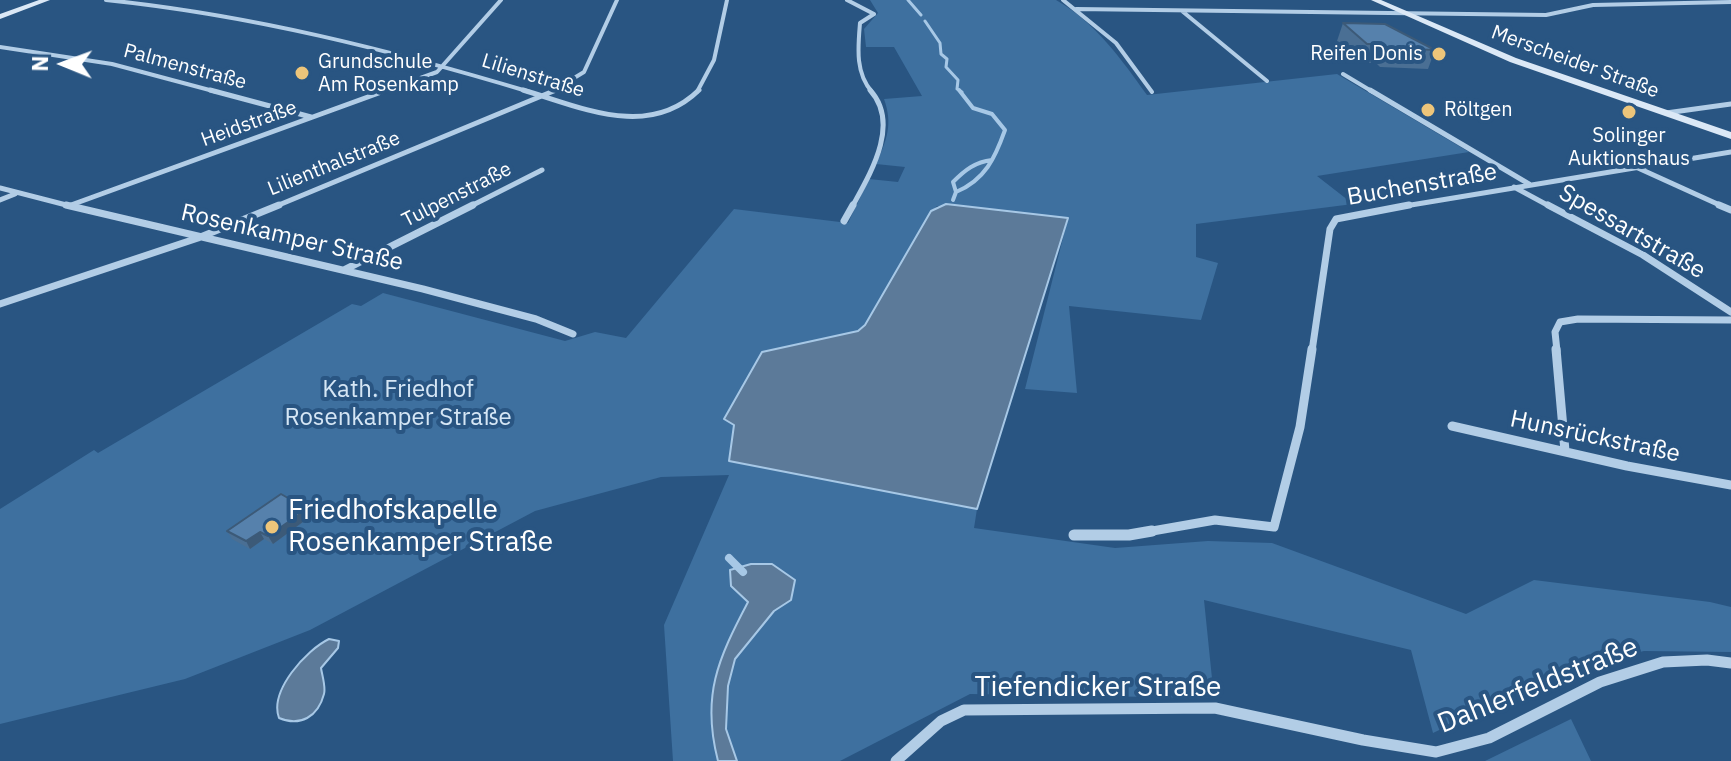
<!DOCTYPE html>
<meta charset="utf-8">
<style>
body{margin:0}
#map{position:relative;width:1731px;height:761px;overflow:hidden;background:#295582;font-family:"IBM Plex Sans",sans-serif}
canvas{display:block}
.north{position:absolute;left:24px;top:24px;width:80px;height:80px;-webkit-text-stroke:6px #295582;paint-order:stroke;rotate:271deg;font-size:22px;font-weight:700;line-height:32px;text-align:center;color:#fff}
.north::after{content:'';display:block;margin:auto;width:28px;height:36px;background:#fff;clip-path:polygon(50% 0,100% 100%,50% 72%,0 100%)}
</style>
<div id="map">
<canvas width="1731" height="761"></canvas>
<div class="north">N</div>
</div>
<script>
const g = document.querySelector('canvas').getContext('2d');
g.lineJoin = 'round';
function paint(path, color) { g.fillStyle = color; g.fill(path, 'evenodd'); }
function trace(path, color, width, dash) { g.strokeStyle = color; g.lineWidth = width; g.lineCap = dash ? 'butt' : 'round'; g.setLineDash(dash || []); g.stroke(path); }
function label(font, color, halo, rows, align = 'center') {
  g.font = font + ' "IBM Plex Sans",sans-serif'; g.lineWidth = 8; g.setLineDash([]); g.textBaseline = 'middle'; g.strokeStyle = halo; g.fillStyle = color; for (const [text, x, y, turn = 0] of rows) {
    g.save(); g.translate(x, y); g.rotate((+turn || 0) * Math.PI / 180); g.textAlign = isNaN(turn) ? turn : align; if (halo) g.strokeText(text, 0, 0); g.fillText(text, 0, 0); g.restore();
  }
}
const green = new Path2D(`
 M 870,0 L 1056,0 C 1094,21 1122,60 1147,95 L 1337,74 L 1469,152 L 1317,176 L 1353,204 L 1196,224 L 1196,257 L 1218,263 L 1201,320 L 1069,306 L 1077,393 L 1025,389 L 1068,218 L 937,206 L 931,212 L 865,325 L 858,331 L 762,352 L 725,419 L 734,425 L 730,461 L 977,509 L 974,528 L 1115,548 L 1208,541 L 1272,543 L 1466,614 L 1534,580 L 1710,602 L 1731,607 L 1731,652 L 1644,651 L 1566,669 L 1433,733 L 1411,650 L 1204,600 L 1214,698 L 970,694 L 840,761 L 673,761 L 664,625 L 729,475 L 661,477 L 535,511 L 310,630 L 185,679 L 0,724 L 0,509 L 94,450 L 98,453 L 352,304 L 361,306 L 383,293 L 565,341 L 595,332 L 626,338 L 734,209 L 848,223 L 869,179 L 898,182 L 905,167 L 876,164 C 887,140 893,124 884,99 L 922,96 L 894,47 L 866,47 L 864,29 L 878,13 Z
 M 1571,719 L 1591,761 L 1485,761 Z`);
const water = new Path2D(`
 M 946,204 L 1068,218 L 977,509 L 729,461 L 734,425 L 724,419 L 762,352 L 858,331 L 865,325 L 931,211 Z
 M 751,564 L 772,564 L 795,580 L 791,600 L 774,611 L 735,659 L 728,686 L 726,729 L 737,761 L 718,761 C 701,696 718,659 748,602 L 731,586 L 730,570 Z
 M 329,639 L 339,641 L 338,648 L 321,668 C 322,675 326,687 324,694 C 318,717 300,727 279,718 C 269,691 306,650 329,639 Z`);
const streamFar2 = new Path2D(`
 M 908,0 L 921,15
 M 925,21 L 940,43 L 941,54 L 947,59 L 946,67 L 958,80 L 957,89 L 962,92`);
const streamFar1 = new Path2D(`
 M 956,192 C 985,180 995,158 1005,130 L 992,114 L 973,108 L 959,90
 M 953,200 L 956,192 L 953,182 C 965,170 975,162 992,160`);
const stream = new Path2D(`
 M 729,558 L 743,572`);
const streetFar4 = new Path2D(`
 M 106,0 C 251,15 390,50 530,92
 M 847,0 L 874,14
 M 1063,0 L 1116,43 L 1152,92
 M 1076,9 L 1546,15 L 1593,5 L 1731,2
 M 1182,11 L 1267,81
 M 0,47 L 112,64 L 217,92
 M 1343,74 L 1373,92
 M 382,92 L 437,72 L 501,0
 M 551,92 L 584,72 L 617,0
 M 697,92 L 714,60 L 727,0
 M 872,92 C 855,73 858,47 860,23 L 874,14`);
const streetFar3 = new Path2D(`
 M 210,90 L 311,117
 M 523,90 C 581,107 648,140 699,90
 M 1370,90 L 1529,184
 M 1666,113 L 1731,104
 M 1638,168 L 1724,207
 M 1514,187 L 1551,207
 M 0,188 L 74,207
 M 0,200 L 15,194
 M 71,205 L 387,90
 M 274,207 L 556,90
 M 469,207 L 542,170
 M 852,207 C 870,174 901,124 870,90
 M 1399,207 L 1731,152`);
const streetFar2 = new Path2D(`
 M 66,205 L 423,289 L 536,319 L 573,334
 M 1548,205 L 1643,255 L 1731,312
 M 1719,205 L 1731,210
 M 844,221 L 853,205
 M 344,270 L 473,205
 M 0,304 L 198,238 L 279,205
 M 1312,351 L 1330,229 L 1336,219 L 1409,205
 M 1557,351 L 1555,332 L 1560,322 L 1578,319 L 1731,320`);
const streetFar1 = new Path2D(`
 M 1556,349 L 1565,451
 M 1452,426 L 1627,466 L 1731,485
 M 1141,533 L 1215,520 L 1274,527 L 1300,427 L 1312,349`);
const street = new Path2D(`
 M 1074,535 L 1129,535 L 1152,531
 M 896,761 L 941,721 L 964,710 L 1215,708 L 1363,740 L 1436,752 L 1489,738 L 1600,682 L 1663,662 L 1707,660 L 1731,663`);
const secondary = new Path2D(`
 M 39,0 L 50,0 L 0,19 L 0,14 Z
 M 1371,0 L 1381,0 L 1516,58 L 1731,132 L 1731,139 L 1510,62 Z`);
const wall = new Path2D(`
 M 1343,23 L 1435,50 L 1428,69 L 1380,67 L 1376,63 L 1360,63 L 1337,41 Z
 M 307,509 L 311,516 L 273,544 L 264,539 L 250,549 L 232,539 L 227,531 Z`);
const shadedWall = new Path2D(`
 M 307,509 L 311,516 L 273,544 L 268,536 Z
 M 260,532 L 264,539 L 250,549 L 246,541 Z`);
const building = new Path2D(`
 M 1343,23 L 1385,24 L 1435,50 L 1387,48 L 1382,44 L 1367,44 Z
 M 281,494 L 307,509 L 268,536 L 260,532 L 246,541 L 227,531 Z`);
const markers = [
 [1439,54,8,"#edc57a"],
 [302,73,8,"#edc57a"],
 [1428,110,8,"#edc57a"],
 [1629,112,8,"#edc57a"],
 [272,527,8,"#edc57a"]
];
const farPoinames = [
 ["Reifen Donis",1423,54,"right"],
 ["Grundschule",318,62],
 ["Am Rosenkamp",318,85],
 ["Röltgen",1444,110],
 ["Solinger",1629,136,"center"],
 ["Auktionshaus",1629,159,"center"]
];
const farStreetnames = [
 ["Merscheider Straße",1575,62,20],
 ["Palmenstraße",185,67,15],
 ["Lilienstraße",533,76,17],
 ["Heidstraße",249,124,-20],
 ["Lilienthalstraße",334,164,-22],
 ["Tulpenstraße",457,195,-27]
];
const streetNames = [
 ["Buchenstraße",1422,185,-10],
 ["Spessartstraße",1632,232,30],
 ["Rosenkamper Straße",292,238,13],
 ["Hunsrückstraße",1595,437,12]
];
const parkNames = [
 ["Kath. Friedhof",398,390],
 ["Rosenkamper Straße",398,418]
];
const nearPoinames = [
 ["Friedhofskapelle",288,511],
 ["Rosenkamper Straße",288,543]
];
const nearStreetnames = [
 ["Dahlerfeldstraße",1538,686,-22],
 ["Tiefendicker Straße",1098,688]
];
paint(green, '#3e709f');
paint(water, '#5c7a99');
trace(water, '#a7c8e6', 2);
trace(streamFar2, '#a7c8e6', 3);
trace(streamFar1, '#a7c8e6', 4);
trace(stream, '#a7c8e6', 8);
trace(streetFar4, '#b2cde6', 4);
trace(streetFar3, '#b2cde6', 5);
trace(streetFar2, '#b2cde6', 7);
trace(streetFar1, '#b2cde6', 9);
trace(street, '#b2cde6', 11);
paint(secondary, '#dbe8f6');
paint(wall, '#4a6f94');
paint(shadedWall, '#3c5a78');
paint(building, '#5681ac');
trace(building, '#3c5a78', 2);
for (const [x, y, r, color] of markers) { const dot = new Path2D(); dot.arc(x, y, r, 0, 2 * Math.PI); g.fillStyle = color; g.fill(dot); trace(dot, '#295582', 3); }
label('20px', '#fff', '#295582', farPoinames, 'left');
label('20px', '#fff', '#295582', farStreetnames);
label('24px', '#fff', '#295582', streetNames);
label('24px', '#d5e6f5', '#295582', parkNames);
label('28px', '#fff', '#295582', nearPoinames, 'left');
label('28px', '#fff', '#295582', nearStreetnames);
</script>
